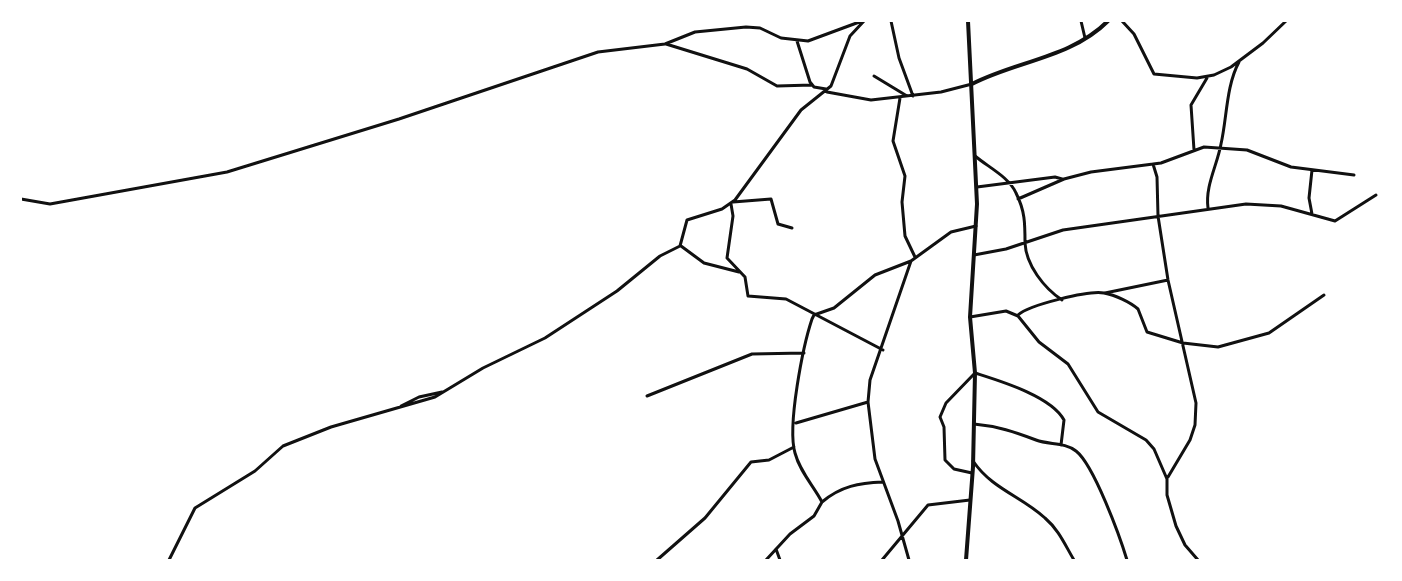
<!DOCTYPE html>
<style>
body{margin:0}
#map{position:relative;width:1402px;height:581px;overflow:hidden;background:#fff;font-family:"Roboto Condensed",sans-serif}
canvas{display:block}
.frame{position:absolute;inset:0;border:22px solid #fff;pointer-events:none}
</style>
<div id="map">
<canvas width="1402" height="581"></canvas>
<div class="frame"></div>
</div>
<script>
const g = document.querySelector('canvas').getContext('2d');
g.lineJoin = 'round';
function trace(path, color, width, dash) { g.strokeStyle = color; g.lineWidth = width; g.lineCap = dash ? 'butt' : 'round'; g.setLineDash(dash || []); g.stroke(path); }
const minor = new Path2D(`
 M 891,21 L 899,58 L 913,96
 M 1081,21 L 1085,38
 M 1122,21 L 1134,34 L 1154,74 L 1197,78 L 1214,75 L 1231,67 L 1263,43 L 1286,21
 M 797,41 L 810,82 L 814,87 L 826,89
 M 666,44 L 747,69 L 777,86 L 812,85
 M 874,76 L 907,96
 M 827,92 L 871,100 L 941,92 L 972,84
 M 900,98 L 893,141 L 905,176 L 902,202 L 905,236 L 915,257
 M 1194,150 L 1191,105 L 1207,78
 M 975,156 C 988,167 1009,177 1016,193 C 1025,211 1025,223 1025,243 C 1026,265 1044,288 1062,300
 M 1153,164 L 1157,177 L 1158,216 L 1168,280 L 1196,403 L 1195,425 L 1190,440 L 1168,477
 M 1312,170 L 1309,198 L 1312,214
 M 977,187 L 1055,177 L 1062,179
 M 21,199 L 50,204 L 227,172 L 399,119 L 598,52 L 665,44 L 695,32 L 746,27 L 760,28 L 781,38 L 808,41 L 862,21
 M 1018,199 L 1064,179 L 1091,172 L 1161,163 L 1204,147 L 1247,150 L 1291,167 L 1354,175
 M 733,202 L 771,199 L 778,224 L 792,228
 M 731,204 L 733,216 L 727,258 L 745,277 L 748,296 L 786,299 L 883,350
 M 1208,208 C 1205,186 1217,166 1221,144 C 1227,118 1226,86 1239,62
 M 681,246 L 704,263 L 739,272
 M 974,255 L 1006,249 L 1063,230 L 1246,204 L 1281,206 L 1335,221 L 1376,195
 M 1105,293 L 1168,280
 M 1018,315 C 1029,305 1089,290 1104,293 C 1115,295 1130,302 1138,309 L 1147,332 L 1183,343 L 1218,347 L 1269,333 L 1324,295
 M 970,317 L 1006,311 L 1018,316 L 1039,342 L 1068,364 L 1098,412 L 1146,440 L 1154,449 L 1167,479 L 1167,495 L 1176,526 L 1185,545 L 1198,560
 M 647,396 L 752,354 L 804,353
 M 401,406 L 419,397 L 442,392
 M 796,423 L 868,402
 M 974,424 C 997,426 1015,432 1036,440 C 1049,445 1065,442 1076,451 C 1094,465 1120,537 1127,560
 M 973,461 C 992,489 1021,496 1045,518 C 1059,530 1065,545 1074,560
 M 972,473 L 954,469 L 945,460 L 944,427 L 940,417 L 946,403 L 975,373 C 1000,381 1051,396 1064,420 L 1061,445
 M 822,502 C 841,486 859,483 883,482
 M 776,549 L 780,560
 M 169,560 L 195,508 L 255,471 L 283,446 L 331,427 L 435,397 L 483,368 L 545,338 L 617,291 L 660,256 L 680,246 L 687,220 L 722,209 L 735,200 L 801,110 L 831,86 L 850,36 L 864,21
 M 657,560 L 705,518 L 751,462 L 769,460 L 794,447
 M 766,560 L 790,534 L 814,516 L 822,502 C 813,485 800,472 795,453 C 787,426 803,346 812,319 L 814,315 L 834,308 L 875,275 L 911,261
 M 882,560 L 928,505 L 970,500
 M 909,560 L 898,521 L 875,459 L 868,402 L 870,380 L 911,261 L 951,232 L 976,226`);
const tertiary = new Path2D(`
 M 972,84 C 1016,61 1071,58 1108,21
 M 966,560 L 973,467 L 975,373 L 970,317 L 977,204 L 968,21`);
trace(minor, '#111', 3);
trace(tertiary, '#111', 4);
</script>
